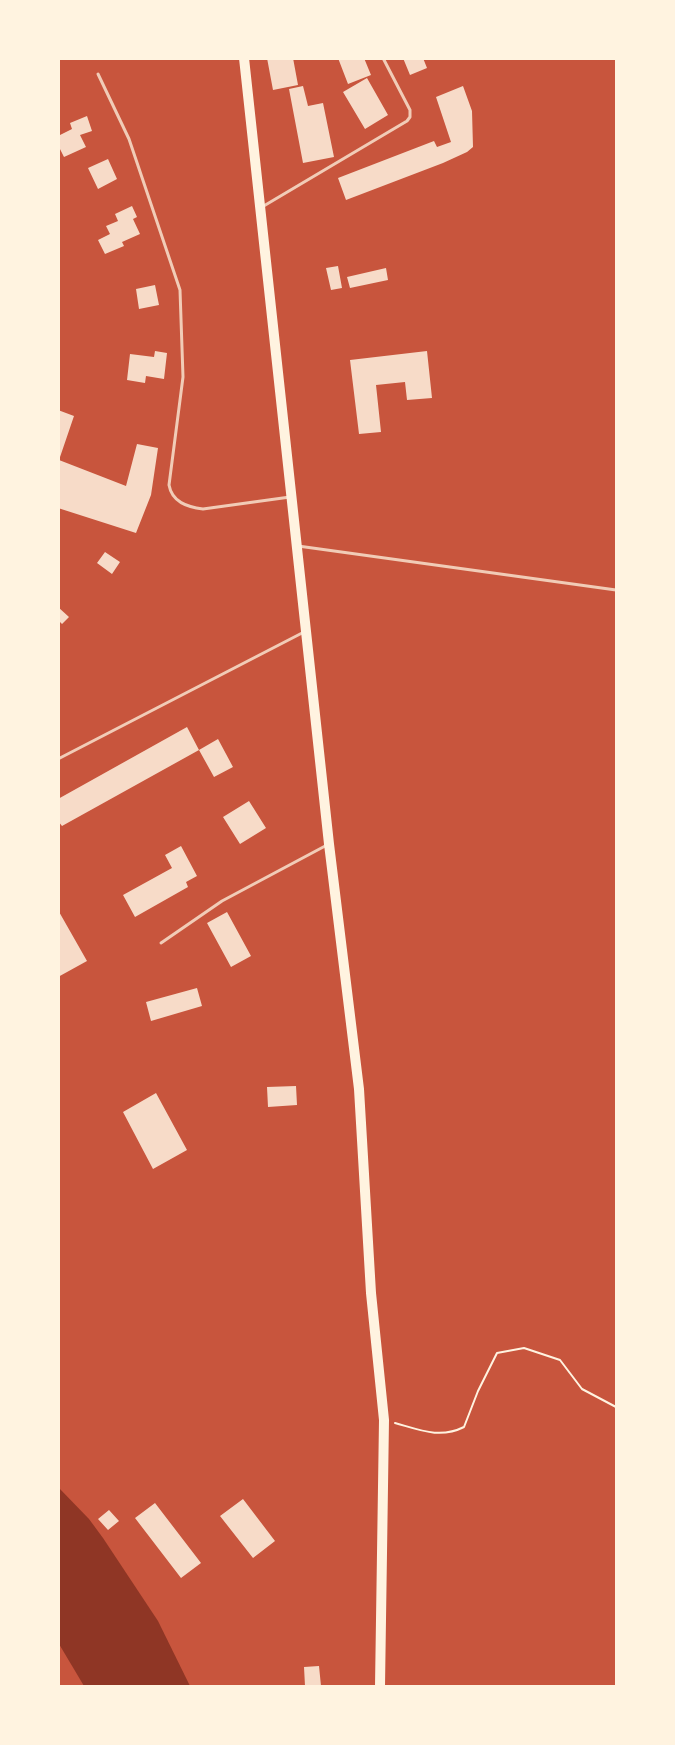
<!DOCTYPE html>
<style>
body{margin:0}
#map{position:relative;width:675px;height:1745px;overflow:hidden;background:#c8553d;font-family:"PT Serif",serif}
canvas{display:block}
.frame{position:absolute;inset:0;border:60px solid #fff3e0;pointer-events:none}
</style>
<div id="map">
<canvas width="675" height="1745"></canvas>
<div class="frame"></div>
</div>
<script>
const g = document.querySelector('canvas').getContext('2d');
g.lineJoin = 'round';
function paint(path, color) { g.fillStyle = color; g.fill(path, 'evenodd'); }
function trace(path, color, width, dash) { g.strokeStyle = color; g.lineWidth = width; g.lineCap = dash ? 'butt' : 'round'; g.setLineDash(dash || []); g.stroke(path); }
const water = new Path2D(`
 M 59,1488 L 89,1519 L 103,1538 L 158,1621 L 190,1686 L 84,1686 L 59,1644 Z`);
const building = new Path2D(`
 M 267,58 L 293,58 L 298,85 L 273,90 Z
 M 338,58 L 364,58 L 371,75 L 348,84 Z
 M 403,58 L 423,58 L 427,68 L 410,75 Z
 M 367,78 L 388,115 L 365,129 L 343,92 Z
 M 303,86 L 308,106 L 323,103 L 334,157 L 303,163 L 289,89 Z
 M 463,86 L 472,111 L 473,147 L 467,152 L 443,163 L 346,200 L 338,178 L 434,141 L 437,147 L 451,142 L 436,97 Z
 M 87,116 L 92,131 L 80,135 L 86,147 L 64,157 L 58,145 L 58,136 L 72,129 L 70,123 Z
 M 108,159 L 117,179 L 98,189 L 88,168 Z
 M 132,206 L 137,217 L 133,219 L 140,234 L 122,242 L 124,246 L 105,254 L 98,240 L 110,234 L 106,226 L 118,221 L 115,214 Z
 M 338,266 L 342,288 L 331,290 L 326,268 Z
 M 386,268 L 388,280 L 350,288 L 347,277 Z
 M 155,285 L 159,305 L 139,309 L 136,289 Z
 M 155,351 L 167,353 L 164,379 L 146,376 L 145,383 L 127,380 L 130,354 L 154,357 Z
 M 427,351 L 432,398 L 407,400 L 405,382 L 376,385 L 381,432 L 359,434 L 350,360 Z
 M 58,410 L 74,416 L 59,460 L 126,486 L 137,444 L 158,448 L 151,495 L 136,533 L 58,508 Z
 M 105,552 L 120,562 L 112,574 L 97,563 Z
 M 58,607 L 69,617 L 62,624 L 58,620 Z
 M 187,727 L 199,750 L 62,826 L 58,821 L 58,799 Z
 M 218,739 L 233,767 L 214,777 L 199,750 Z
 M 249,801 L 266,828 L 240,844 L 223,817 Z
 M 181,846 L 197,876 L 186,882 L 188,887 L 135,917 L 123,895 L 172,868 L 165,855 Z
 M 58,910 L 87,961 L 58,977 Z
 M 227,912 L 251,956 L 231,967 L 207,923 Z
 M 197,988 L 202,1006 L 151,1021 L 146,1002 Z
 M 296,1086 L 297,1105 L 268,1107 L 267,1087 Z
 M 156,1093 L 187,1150 L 153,1169 L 123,1112 Z
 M 243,1499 L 275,1541 L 253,1558 L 220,1516 Z
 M 155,1503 L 201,1563 L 181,1578 L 135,1518 Z
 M 109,1510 L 119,1521 L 108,1530 L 98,1519 Z
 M 319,1666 L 321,1686 L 305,1686 L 304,1667 Z`);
const path = new Path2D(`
 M 395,1423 C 420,1430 440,1439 464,1427 L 478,1391 L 497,1353 L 524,1348 L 560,1360 L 582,1389 L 616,1407`);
const service = new Path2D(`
 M 98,74 L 129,139 L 180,290 L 183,377 L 169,485 C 172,502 187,507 203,509 L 290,497
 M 262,207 L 407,121 L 410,117 L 410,110 L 383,58
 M 298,546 L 616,590
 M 58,759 L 304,632
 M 161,943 L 222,901 L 327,845`);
const trunk = new Path2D(`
 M 244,58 L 329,844 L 359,1089 L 371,1293 L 384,1420 L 380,1686`);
paint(water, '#8f3625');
paint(building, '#f7dbc8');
trace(path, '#fff3e0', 2);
trace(service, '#f1ccb7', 3);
trace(trunk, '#fff3e0', 10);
</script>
